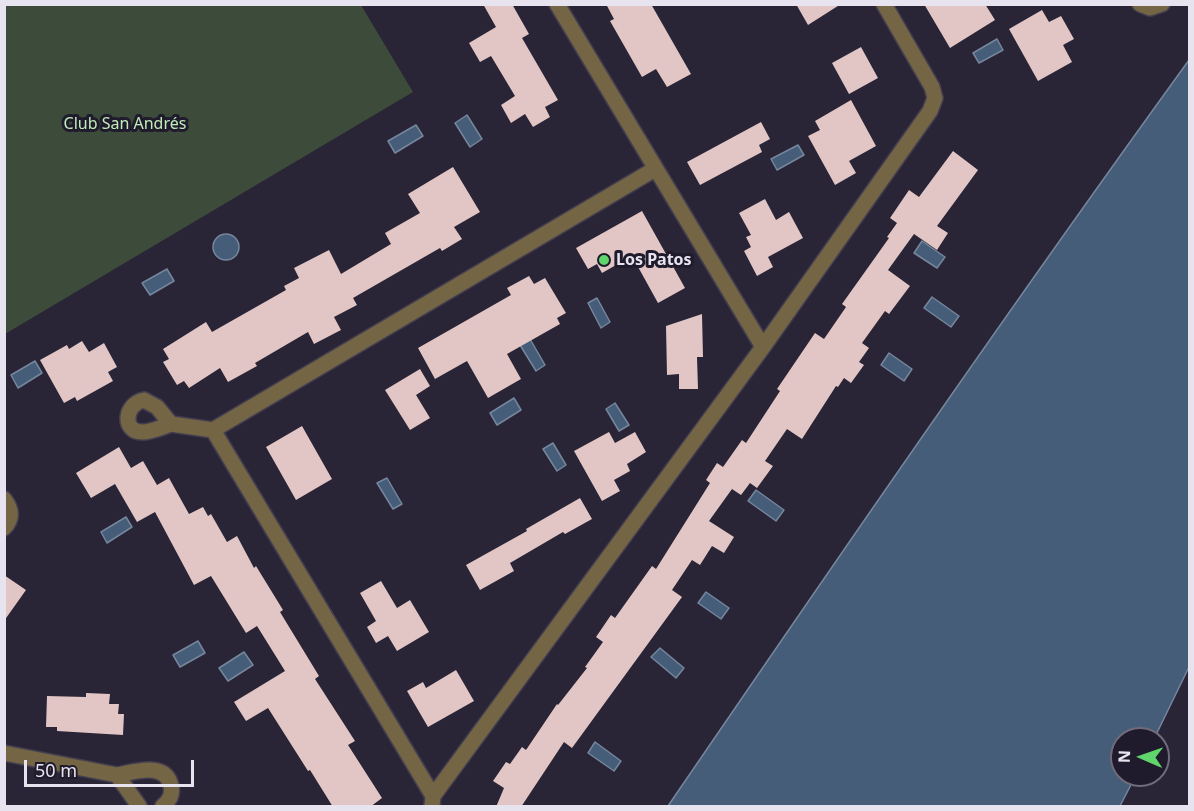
<!DOCTYPE html>
<meta charset="utf-8">
<style>
body{margin:0}
#map{position:relative;width:1194px;height:811px;overflow:hidden;background:#292436;font-family:"Noto Sans",sans-serif}
canvas{display:block}
.frame{position:absolute;inset:0;border:6px solid #e7e4f0;pointer-events:none}
.north{position:absolute;left:1110px;top:727px;width:60px;height:60px;box-sizing:border-box;background:#1f1b2c;border:2px solid #6f6b7a;border-radius:50%;rotate:272deg;font-size:16px;font-weight:700;line-height:24px;text-align:center;color:#e7e4f0}
.north::after{content:'';display:block;margin:auto;width:21px;height:27px;background:#5fd56b;clip-path:polygon(50% 0,100% 100%,50% 72%,0 100%)}
.scale{position:absolute;left:24px;top:760px;width:170px;height:27px;box-sizing:border-box;border:3px solid #e7e4f0;border-top:0;padding-left:8px;font-size:18px;line-height:21px;white-space:nowrap;color:#e7e4f0;-webkit-text-stroke:4px #1f1b2c;paint-order:stroke}
</style>
<div id="map">
<canvas width="1194" height="811"></canvas>
<div class="frame"></div>
<div class="north">N</div>
<div class="scale">50 m</div>
</div>
<script>
const g = document.querySelector('canvas').getContext('2d');
g.lineJoin = 'round';
function paint(path, color) { g.fillStyle = color; g.fill(path, 'evenodd'); }
function trace(path, color, width, dash) { g.strokeStyle = color; g.lineWidth = width; g.lineCap = dash ? 'butt' : 'round'; g.setLineDash(dash || []); g.stroke(path); }
function label(font, color, halo, rows, align = 'center') {
  g.font = font + ' "Noto Sans",sans-serif'; g.lineWidth = 6; g.setLineDash([]); g.textBaseline = 'middle'; g.strokeStyle = halo; g.fillStyle = color; for (const [text, x, y, turn = 0] of rows) {
    g.save(); g.translate(x, y); g.rotate((+turn || 0) * Math.PI / 180); g.textAlign = isNaN(turn) ? turn : align; if (halo) g.strokeText(text, 0, 0); g.fillText(text, 0, 0); g.restore();
  }
}
const green = new Path2D(`
 M 4,5 L 361,5 L 413,92 L 5,334 Z`);
const water = new Path2D(`
 M 997,39 L 1003,50 L 979,63 L 973,53 Z
 M 1189,60 L 1189,667 L 1154,739 L 1122,739 L 1122,775 L 1136,775 L 1120,806 L 668,806 C 839,556 1011,306 1189,60 Z
 M 467,115 L 482,139 L 470,147 L 455,123 Z
 M 416,125 L 423,136 L 395,153 L 388,141 Z
 M 798,145 L 804,155 L 777,170 L 771,159 Z
 M213 247a13 13 0 1 1 26 0a13 13 0 1 1-26 0Z
 M 922,241 L 945,257 L 937,268 L 914,253 Z
 M 167,269 L 174,281 L 150,295 L 142,283 Z
 M 932,297 L 959,316 L 951,327 L 924,308 Z
 M 597,298 L 610,322 L 601,328 L 588,303 Z
 M 530,339 L 545,365 L 536,371 L 520,345 Z
 M 889,353 L 912,369 L 904,381 L 881,365 Z
 M 35,361 L 42,373 L 18,388 L 11,375 Z
 M 514,398 L 521,410 L 497,425 L 490,413 Z
 M 615,403 L 629,425 L 619,431 L 606,409 Z
 M 553,443 L 566,465 L 557,471 L 543,449 Z
 M 387,478 L 402,504 L 393,509 L 377,483 Z
 M 756,490 L 784,510 L 776,521 L 748,501 Z
 M 126,517 L 132,527 L 107,543 L 101,532 Z
 M 706,592 L 729,608 L 721,619 L 698,603 Z
 M 198,641 L 205,653 L 180,667 L 173,655 Z
 M 660,648 L 684,668 L 676,678 L 651,657 Z
 M 244,652 L 253,665 L 228,681 L 219,668 Z
 M 595,742 L 621,761 L 614,771 L 588,753 Z`);
const building = new Path2D(`
 M 483,4 L 512,4 L 529,34 L 522,38 L 558,100 L 545,107 L 550,117 L 533,127 L 525,114 L 511,123 L 501,105 L 515,96 L 491,56 L 480,62 L 469,43 L 496,27 Z
 M 606,4 L 651,4 L 691,74 L 667,87 L 656,69 L 642,77 L 610,21 L 614,19 Z
 M 796,4 L 841,4 L 808,25 Z
 M 924,4 L 985,4 L 995,20 L 950,48 Z
 M 1042,10 L 1049,22 L 1061,16 L 1074,39 L 1063,45 L 1072,62 L 1038,81 L 1009,29 Z
 M 861,47 L 878,78 L 849,94 L 832,63 Z
 M 851,100 L 876,146 L 849,161 L 856,173 L 835,185 L 808,136 L 820,130 L 815,121 Z
 M 761,122 L 770,139 L 759,145 L 762,152 L 700,185 L 687,162 Z
 M 953,151 L 978,170 L 937,226 L 948,233 L 937,250 L 914,234 L 888,270 L 910,286 L 889,314 L 885,311 L 862,343 L 869,348 L 859,362 L 864,365 L 851,383 L 844,378 L 838,387 L 836,386 L 802,439 L 787,429 L 765,461 L 773,466 L 757,488 L 750,483 L 741,495 L 732,489 L 709,521 L 734,537 L 724,553 L 712,546 L 700,565 L 692,560 L 672,590 L 682,597 L 572,748 L 564,742 L 521,807 L 496,807 L 504,788 L 493,781 L 506,762 L 510,764 L 522,747 L 526,750 L 557,704 L 558,705 L 587,668 L 585,667 L 603,642 L 596,637 L 611,615 L 615,618 L 652,566 L 656,569 L 710,483 L 706,480 L 717,463 L 723,467 L 742,440 L 746,443 L 780,391 L 777,389 L 815,333 L 824,339 L 846,307 L 842,304 L 889,238 L 887,237 L 897,223 L 890,218 L 909,190 L 919,197 Z
 M 453,167 L 480,212 L 454,227 L 462,239 L 442,251 L 440,248 L 353,298 L 357,305 L 334,317 L 341,330 L 314,344 L 308,332 L 255,363 L 257,366 L 228,382 L 220,368 L 189,388 L 184,381 L 177,385 L 163,362 L 169,359 L 163,349 L 206,322 L 212,332 L 286,290 L 284,286 L 299,278 L 294,268 L 329,250 L 341,274 L 391,244 L 385,233 L 420,213 L 408,194 Z
 M 765,199 L 776,220 L 789,212 L 803,238 L 768,257 L 773,267 L 757,276 L 744,251 L 751,247 L 746,237 L 751,235 L 739,213 Z
 M 642,211 L 685,288 L 658,303 L 632,256 L 602,273 L 597,264 L 588,269 L 576,248 Z
 M 529,276 L 534,284 L 545,278 L 566,313 L 557,318 L 560,324 L 507,354 L 521,379 L 488,398 L 467,361 L 435,379 L 418,348 L 511,295 L 507,288 Z
 M 702,314 L 703,357 L 697,357 L 698,389 L 679,389 L 679,374 L 667,375 L 666,326 Z
 M 82,341 L 89,352 L 104,343 L 117,367 L 108,372 L 113,381 L 77,401 L 75,397 L 64,403 L 40,360 L 67,345 L 69,349 Z
 M 420,369 L 430,386 L 416,395 L 430,418 L 410,430 L 385,390 Z
 M 302,426 L 332,479 L 296,500 L 266,447 Z
 M 609,432 L 615,443 L 635,432 L 646,452 L 627,464 L 630,471 L 614,480 L 620,491 L 602,501 L 574,451 Z
 M 119,447 L 131,468 L 143,461 L 157,485 L 169,478 L 189,514 L 203,507 L 208,516 L 211,514 L 227,542 L 237,536 L 254,568 L 256,566 L 283,610 L 280,612 L 319,676 L 315,679 L 355,741 L 348,745 L 382,798 L 370,807 L 333,807 L 310,770 L 308,771 L 268,708 L 246,721 L 234,702 L 285,671 L 257,626 L 246,633 L 211,576 L 194,585 L 155,512 L 137,522 L 115,484 L 91,498 L 76,473 Z
 M 580,498 L 592,519 L 565,534 L 563,532 L 510,563 L 514,571 L 480,590 L 466,565 L 527,531 L 526,529 Z
 M 4,575 L 26,590 L 4,621 Z
 M 381,581 L 397,608 L 410,600 L 429,632 L 397,651 L 388,636 L 376,643 L 367,627 L 376,621 L 360,593 Z
 M 456,670 L 474,701 L 428,727 L 407,691 L 423,682 L 426,688 Z
 M 86,693 L 110,694 L 109,704 L 119,704 L 118,714 L 124,714 L 123,735 L 57,731 L 57,727 L 46,727 L 47,696 L 86,697 Z`);
const minor = new Path2D(`
 M 557,4 L 763,347
 M 1140,4 L 1150,8 L 1162,4
 M 144,400 L 157,407 L 171,424 C 162,427 152,432 142,432 C 122,432 124,404 144,400 Z
 M 171,424 L 213,430 L 655,169
 M 213,430 L 433,796
 M 4,499 C 12,509 13,519 4,528
 M 4,753 L 117,775
 M 139,806 L 117,775 C 134,772 166,761 171,786 C 173,794 169,801 163,806
 M 432,806 L 433,796 L 763,347 L 930,111 L 935,98 L 932,87 L 884,4`);
const markers = [
 [604,260,6,"#5fd56b"]
];
const parkNames = [
 ["Club San Andrés",125,124]
];
const poiNames = [
 ["Los Patos",616,260]
];
paint(green, '#3d4b3b');
paint(water, '#455d78');
trace(water, '#76869c', 1.5);
paint(building, '#e2c6c5');
trace(minor, '#443f50', 18);
trace(minor, '#746544', 15);
for (const [x, y, r, color] of markers) { const dot = new Path2D(); dot.arc(x, y, r, 0, 2 * Math.PI); g.fillStyle = color; g.fill(dot); trace(dot, '#1f1b2c', 2); }
label('16px', '#bfecb9', '#1f1b2c', parkNames);
label('bold 16px', '#e7e4f0', '#1f1b2c', poiNames, 'left');
</script>
